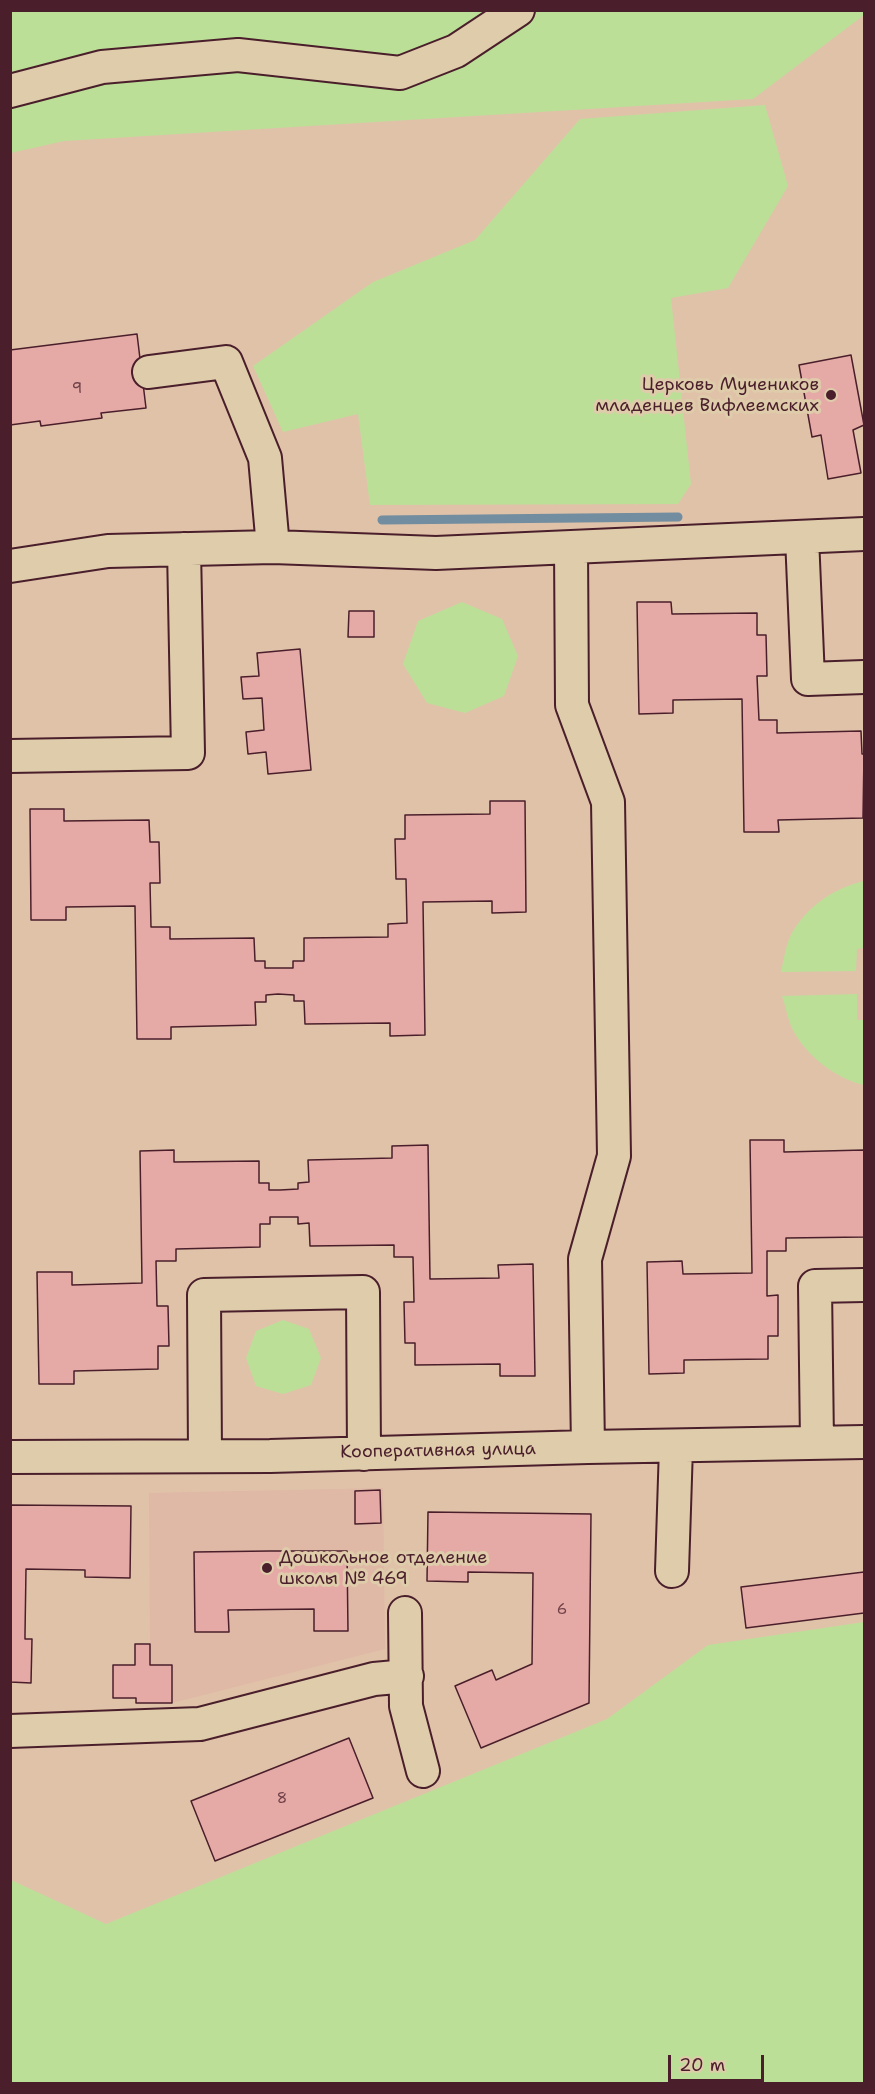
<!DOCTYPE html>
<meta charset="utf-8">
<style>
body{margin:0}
#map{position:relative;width:875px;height:2094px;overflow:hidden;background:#e0c2a9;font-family:"Shantell Sans",sans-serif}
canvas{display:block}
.frame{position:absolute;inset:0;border:12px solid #4a1f2b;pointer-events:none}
.scale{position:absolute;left:668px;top:2055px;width:96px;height:27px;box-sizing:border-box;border:3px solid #4a1f2b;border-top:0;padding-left:8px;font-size:18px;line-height:21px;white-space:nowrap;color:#4a1f2b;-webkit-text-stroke:4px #deccaa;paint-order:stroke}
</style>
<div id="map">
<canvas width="875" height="2094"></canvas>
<div class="frame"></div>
<div class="scale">20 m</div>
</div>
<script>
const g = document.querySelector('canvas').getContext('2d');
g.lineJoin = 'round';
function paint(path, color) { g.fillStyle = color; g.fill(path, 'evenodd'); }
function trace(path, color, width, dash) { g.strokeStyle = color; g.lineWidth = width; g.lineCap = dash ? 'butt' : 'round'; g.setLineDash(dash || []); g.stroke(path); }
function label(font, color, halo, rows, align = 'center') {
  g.font = font + ' "Shantell Sans",sans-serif'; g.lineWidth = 6; g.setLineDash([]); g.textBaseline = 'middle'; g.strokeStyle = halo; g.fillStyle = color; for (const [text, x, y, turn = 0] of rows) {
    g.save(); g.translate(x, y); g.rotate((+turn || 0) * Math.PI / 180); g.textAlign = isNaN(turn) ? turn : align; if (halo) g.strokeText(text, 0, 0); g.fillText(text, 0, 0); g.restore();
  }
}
const built = new Path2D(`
 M 383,1488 L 385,1649 L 172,1703 L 136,1703 L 136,1698 L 113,1698 L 113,1665 L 135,1665 L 135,1644 L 150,1643 L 149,1493 Z`);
const green = new Path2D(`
 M 864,10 L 864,15 L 753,99 L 64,141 L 11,153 L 10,11 Z
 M 765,105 L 788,186 L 728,288 L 671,298 L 691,484 L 678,504 L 370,505 L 358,414 L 283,432 L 253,366 L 373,282 L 475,240 L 580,119 Z
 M 462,602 L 502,619 L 518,656 L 504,696 L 465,713 L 427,703 L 403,664 L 418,621 Z
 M 864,881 L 864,948 L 857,949 L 856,971 L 781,972 C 784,959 786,942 793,931 C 810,904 835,888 864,881 Z
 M 857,994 L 857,1020 L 864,1020 L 864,1085 C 837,1079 808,1057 794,1032 C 788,1022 786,1007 782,996 Z
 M 283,1320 L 309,1329 L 321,1358 L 311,1385 L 283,1394 L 256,1386 L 246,1358 L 256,1331 Z
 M 864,1622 L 864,2083 L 11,2083 L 11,1880 L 106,1924 L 607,1719 L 708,1645 Z`);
const stream = new Path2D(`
 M 382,520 L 678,517`);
const building = new Path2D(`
 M 137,334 L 146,408 L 101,413 L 102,418 L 41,426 L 40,421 L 10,425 L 10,350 Z
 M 851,355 L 864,425 L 853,430 L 861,473 L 828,479 L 821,435 L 812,437 L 799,365 Z
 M 637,602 L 671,602 L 672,614 L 757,613 L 757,635 L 766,635 L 767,676 L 757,676 L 759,720 L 777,720 L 777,733 L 861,731 L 862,754 L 864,754 L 863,818 L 778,820 L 779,832 L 744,832 L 742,699 L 673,700 L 673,713 L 639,714 Z
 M 349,611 L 374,611 L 374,637 L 348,637 Z
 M 300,649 L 311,770 L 268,774 L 266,752 L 248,754 L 246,732 L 264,730 L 262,698 L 243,699 L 241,677 L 259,676 L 257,653 Z
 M 490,801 L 525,801 L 526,912 L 492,913 L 492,901 L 423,902 L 425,1035 L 390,1036 L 390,1023 L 305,1024 L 304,1001 L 294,1001 L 294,995 L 278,994 L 266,995 L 266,1002 L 255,1002 L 256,1025 L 171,1027 L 171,1039 L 137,1039 L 135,906 L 66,907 L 66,920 L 31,920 L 30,809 L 64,809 L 64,821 L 149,820 L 150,842 L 159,842 L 160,883 L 150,883 L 151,927 L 170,927 L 170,939 L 254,938 L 255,961 L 265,961 L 265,968 L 293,968 L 293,961 L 304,961 L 304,938 L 388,937 L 388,924 L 407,923 L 406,879 L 396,879 L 395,839 L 405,839 L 405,815 L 490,814 Z
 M 750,1140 L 784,1140 L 784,1152 L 864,1150 L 864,1237 L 786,1238 L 786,1251 L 767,1251 L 767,1296 L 778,1295 L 778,1336 L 768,1336 L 768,1359 L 684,1360 L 684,1373 L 649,1374 L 647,1262 L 682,1261 L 683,1274 L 752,1273 Z
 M 428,1145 L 430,1279 L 499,1278 L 498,1265 L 533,1264 L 535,1376 L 500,1376 L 500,1364 L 415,1365 L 415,1343 L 405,1343 L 404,1302 L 414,1302 L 413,1257 L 394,1257 L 394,1245 L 310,1246 L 309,1223 L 298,1224 L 298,1217 L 270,1217 L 270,1224 L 260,1224 L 260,1247 L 176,1249 L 176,1261 L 156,1261 L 157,1306 L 168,1306 L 169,1346 L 158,1346 L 158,1369 L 74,1371 L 74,1384 L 39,1384 L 37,1272 L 72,1272 L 72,1285 L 142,1283 L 140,1151 L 174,1150 L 174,1162 L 259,1161 L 259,1183 L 269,1183 L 269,1190 L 280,1190 L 298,1189 L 298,1183 L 309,1182 L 308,1160 L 392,1158 L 392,1146 Z
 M 380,1490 L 381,1523 L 355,1524 L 355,1491 Z
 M 10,1505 L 131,1506 L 130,1578 L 85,1577 L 85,1570 L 26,1569 L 25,1634 L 25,1639 L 32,1639 L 31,1683 L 10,1682 Z
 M 428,1512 L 591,1514 L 589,1703 L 481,1748 L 455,1686 L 492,1670 L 496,1680 L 532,1664 L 533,1573 L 468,1572 L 468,1582 L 427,1581 Z
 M 270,1551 L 347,1551 L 348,1631 L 314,1631 L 314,1609 L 228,1610 L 229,1632 L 195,1632 L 194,1552 Z
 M 864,1572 L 864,1613 L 746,1628 L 741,1587 Z
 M 135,1644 L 150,1644 L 150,1665 L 172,1665 L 172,1703 L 136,1703 L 136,1698 L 113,1698 L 113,1665 L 135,1665 Z
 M 349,1738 L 373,1798 L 215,1861 L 191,1801 Z`);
const minor = new Path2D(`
 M 10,91 L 102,67 L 238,55 L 400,73 L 456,51 L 518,10
 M 149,372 L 226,362 L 265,458 L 273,547
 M 802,537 L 808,679 L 864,677
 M 571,547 L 572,705 L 608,802 L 614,1156 L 585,1259 L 588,1447
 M 10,566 L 108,551 L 273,547 L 436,553 L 864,534
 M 10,756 L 188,753 L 184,549
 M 817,1443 L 815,1286 L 864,1285
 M 205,1456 L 204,1295 L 363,1292 L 364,1454
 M 10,1457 L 270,1456 L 588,1447 L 864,1442
 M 672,1571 L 676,1447
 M 405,1613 L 406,1706 L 423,1771
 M 10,1731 L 200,1724 L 374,1679 L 407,1676`);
const markers = [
 [831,395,6,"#4a1f2b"],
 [267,1568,6,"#4a1f2b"]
];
const numberNames = [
 ["9",77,389],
 ["6",562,1610],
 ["8",282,1799]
];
const poiNames = [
 ["Церковь Мучеников",819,385],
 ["младенцев Вифлеемских",819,406],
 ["Дошкольное отделение",279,1558,"left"],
 ["школы № 469",279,1579,"left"]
];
const streetNames = [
 ["Кооперативная улица",438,1451,-1]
];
paint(built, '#dfb8a6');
paint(green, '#bcdf98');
trace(stream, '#728d9f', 9);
paint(building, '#e5aaa6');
trace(building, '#4a1f2b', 1.5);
trace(minor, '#4a1f2b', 36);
trace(minor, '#deccaa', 32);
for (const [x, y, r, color] of markers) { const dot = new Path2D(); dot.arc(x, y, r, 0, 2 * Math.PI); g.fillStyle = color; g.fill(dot); trace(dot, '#deccaa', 2); }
label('15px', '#71424a', null, numberNames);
label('18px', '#4a1f2b', '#deccaa', poiNames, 'right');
label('18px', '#4a1f2b', '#deccaa', streetNames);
</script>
